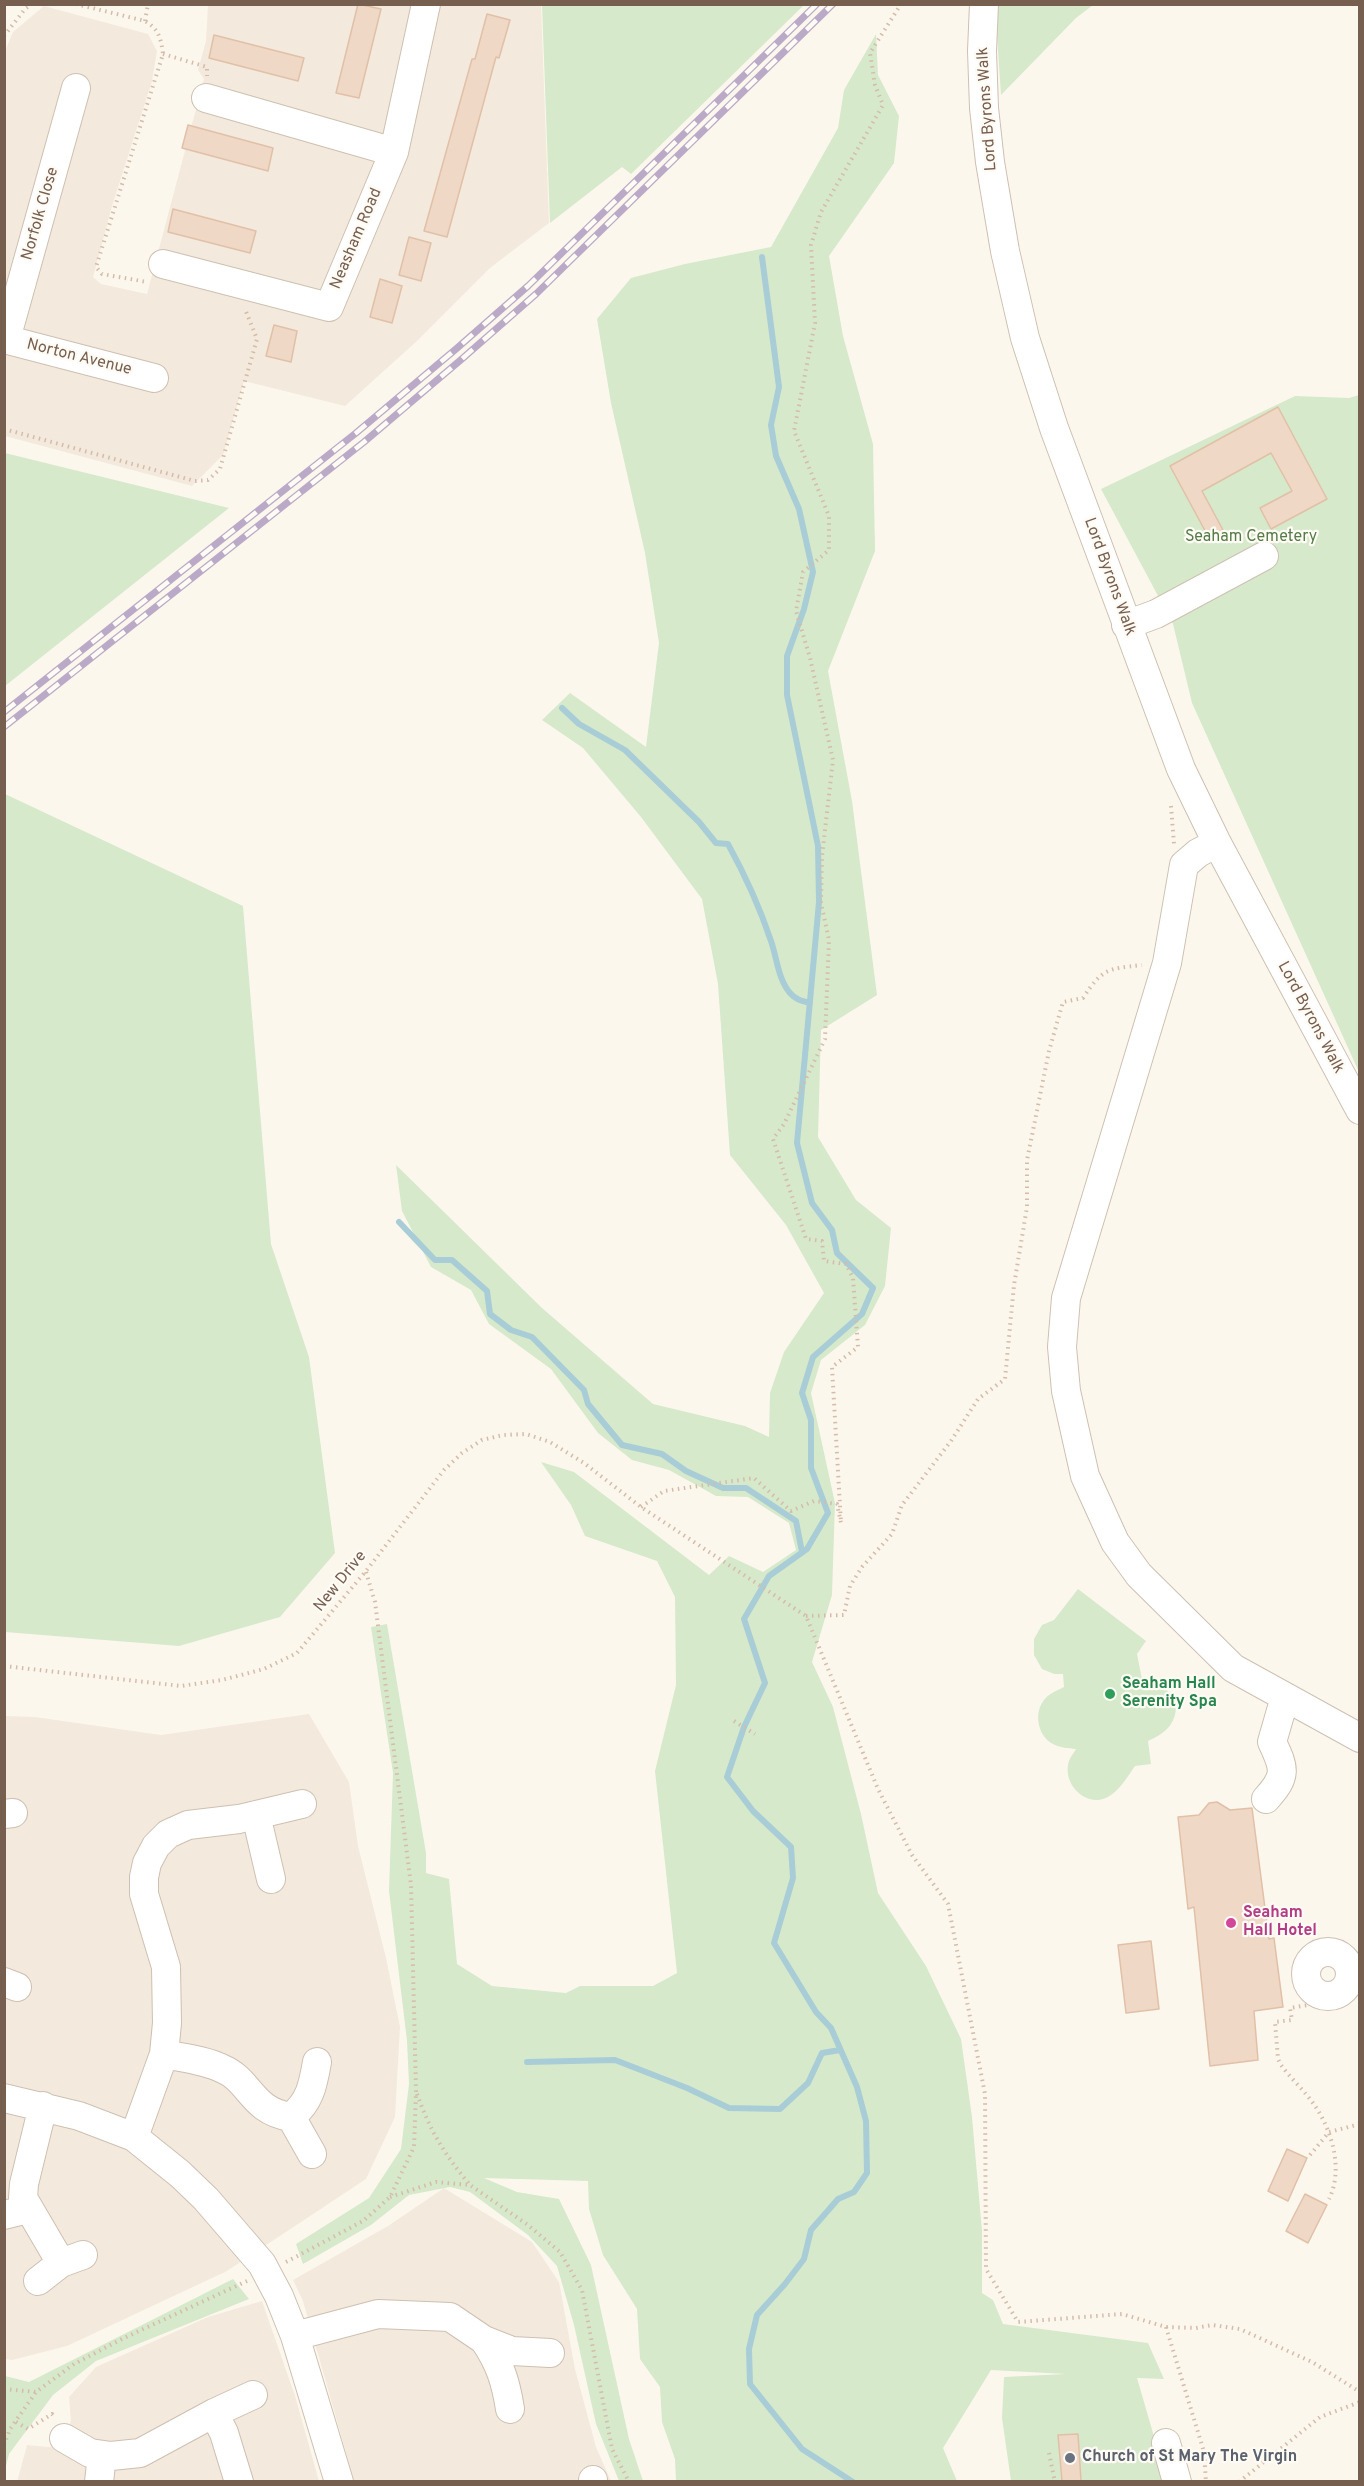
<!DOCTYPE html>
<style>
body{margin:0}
#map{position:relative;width:1364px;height:2486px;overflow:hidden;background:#fcf7ed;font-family:Overpass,sans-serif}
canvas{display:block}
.frame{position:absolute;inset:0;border:6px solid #775f50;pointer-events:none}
</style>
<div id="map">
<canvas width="1364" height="2486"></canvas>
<div class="frame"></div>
</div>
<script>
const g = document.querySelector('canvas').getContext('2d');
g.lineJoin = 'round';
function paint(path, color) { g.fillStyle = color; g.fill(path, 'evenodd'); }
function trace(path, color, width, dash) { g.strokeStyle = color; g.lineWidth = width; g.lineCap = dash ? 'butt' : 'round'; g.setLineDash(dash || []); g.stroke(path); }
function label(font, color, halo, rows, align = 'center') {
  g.font = font + ' Overpass,sans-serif'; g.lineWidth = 4.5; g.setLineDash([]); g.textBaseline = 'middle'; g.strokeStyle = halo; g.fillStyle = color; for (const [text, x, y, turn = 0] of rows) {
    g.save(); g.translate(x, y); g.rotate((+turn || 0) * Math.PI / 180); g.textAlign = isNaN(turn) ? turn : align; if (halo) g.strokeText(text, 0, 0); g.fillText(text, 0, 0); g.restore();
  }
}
const residential = new Path2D(`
 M 208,5 L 541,5 L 549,223 L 490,268 L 417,341 L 345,406 L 244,381 L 223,455 L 192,486 L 5,436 L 5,51 L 13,32 L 44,6 L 148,34 L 157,51 L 152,81 L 112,206 L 93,277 L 101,284 L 147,294 L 204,79 L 198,70 L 206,41 Z
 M 309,1714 L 349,1782 L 358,1846 L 386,1958 L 400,2027 L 395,2117 L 366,2179 L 227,2271 L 67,2346 L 12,2360 L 5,2359 L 5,1716 L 35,1717 L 161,1735 Z
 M 444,2188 L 532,2242 L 559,2282 L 575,2369 L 596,2447 L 611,2481 L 354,2481 L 303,2301 L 293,2280 L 388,2226 Z
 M 262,2301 L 295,2396 L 319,2481 L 17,2482 L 27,2445 L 59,2448 L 71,2421 L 69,2397 L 96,2367 L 208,2317 Z`);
const green = new Path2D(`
 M 542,5 L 542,4 L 804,5 L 631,174 L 622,167 L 550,223 Z
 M 995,5 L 1093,5 L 1076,18 L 1001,95 Z
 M 876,34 L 878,75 L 899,116 L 894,163 L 829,256 L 843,336 L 873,444 L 875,551 L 828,671 L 852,801 L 877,995 L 821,1030 L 818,1137 L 856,1200 L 891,1228 L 885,1286 L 865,1325 L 821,1360 L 811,1393 L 835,1503 L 832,1595 L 812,1662 L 833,1707 L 861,1814 L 878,1893 L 926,1966 L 961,2039 L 972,2117 L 982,2231 L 982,2293 L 993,2300 L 1003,2324 L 1148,2343 L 1164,2379 L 1137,2378 L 1167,2481 L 1011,2481 L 1002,2418 L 1004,2377 L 1066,2374 L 991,2370 L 943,2448 L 957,2481 L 676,2481 L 675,2459 L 662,2422 L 660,2387 L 640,2359 L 637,2309 L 603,2255 L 589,2209 L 588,2181 L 484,2178 L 517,2192 L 559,2199 L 591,2265 L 629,2439 L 643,2481 L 619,2481 L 596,2424 L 574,2325 L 557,2266 L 528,2235 L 470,2192 L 450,2187 L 409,2195 L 371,2225 L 303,2264 L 296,2244 L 369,2198 L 401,2149 L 409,2084 L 407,2041 L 389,1891 L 393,1773 L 371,1627 L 387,1624 L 426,1853 L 426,1873 L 449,1879 L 457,1964 L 492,1986 L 566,1993 L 580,1986 L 653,1986 L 677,1973 L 655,1771 L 676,1685 L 675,1597 L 657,1561 L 585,1536 L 571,1505 L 541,1462 L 574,1472 L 709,1575 L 729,1556 L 763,1572 L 796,1550 L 789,1523 L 748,1497 L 716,1496 L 669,1470 L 632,1460 L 598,1433 L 551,1369 L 489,1324 L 471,1290 L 431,1267 L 402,1211 L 396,1165 L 542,1308 L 653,1404 L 745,1426 L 769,1437 L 770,1393 L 784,1352 L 824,1293 L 786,1225 L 730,1155 L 718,984 L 702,899 L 641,817 L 583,748 L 542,720 L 570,693 L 646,747 L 659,643 L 645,553 L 611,403 L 597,319 L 631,278 L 685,264 L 771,247 L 838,128 L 844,90 Z
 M 1359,395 L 1359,1072 L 1192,703 L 1173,624 L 1101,489 L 1295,396 L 1349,398 Z
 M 5,453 L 229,508 L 5,686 L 4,453 Z
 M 5,794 L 243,906 L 271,1244 L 309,1357 L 335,1553 L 280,1617 L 179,1646 L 5,1632 Z
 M 1078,1589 L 1146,1641 L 1137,1654 L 1142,1679 C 1164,1682 1186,1701 1171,1724 C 1165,1733 1156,1737 1148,1741 L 1151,1764 L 1135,1766 C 1128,1776 1121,1788 1111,1795 C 1089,1811 1061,1785 1069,1761 C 1070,1757 1074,1753 1076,1749 C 1068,1748 1060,1748 1053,1744 C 1039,1737 1034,1716 1042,1703 C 1047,1694 1056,1691 1064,1687 L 1063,1674 L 1054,1674 L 1042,1669 L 1034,1655 L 1034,1639 L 1042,1625 L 1054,1620 Z
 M 233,2279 L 249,2299 L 96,2361 L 53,2395 L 9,2454 L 5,2470 L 5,2376 L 29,2382 Z`);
const stream = new Path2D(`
 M 762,257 L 779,387 L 771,425 L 776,456 L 799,509 L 813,572 L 804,609 L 787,656 L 787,695 L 818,846 L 819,902 L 797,1143 L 812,1203 L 832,1230 L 837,1253 L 873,1288 L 862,1314 L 813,1357 L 802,1393 L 811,1420 L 811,1468 L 828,1513 L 807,1549 L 769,1576 L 744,1619 L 765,1683 L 744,1727 L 727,1777 L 753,1811 L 791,1847 L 793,1878 L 774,1943 L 816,2012 L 831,2028 L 857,2087 L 866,2121 L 867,2173 L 854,2192 L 838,2199 L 811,2230 L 804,2259 L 785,2284 L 757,2315 L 749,2349 L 750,2384 L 802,2449 L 853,2482
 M 562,708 L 579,724 L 625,750 L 699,822 L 716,843 L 728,844 C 745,875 760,908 771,941 C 777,958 778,979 790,993 C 796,1000 802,1001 810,1003
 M 399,1222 L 435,1260 L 452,1260 L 487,1291 L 490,1314 L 511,1330 L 532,1337 L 584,1390 L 588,1404 L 622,1445 L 662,1454 L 686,1471 L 723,1488 L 746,1488 L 796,1521 L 802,1552
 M 527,2062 L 615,2060 L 687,2088 L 729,2108 L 780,2109 L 808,2083 L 822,2053 L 840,2050`);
const building = new Path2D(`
 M 358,4 L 381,9 L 359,98 L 336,93 Z
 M 487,14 L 510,20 L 499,58 L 496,57 L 447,237 L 424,231 L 472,59 L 475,59 Z
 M 214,35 L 304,58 L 298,81 L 209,58 Z
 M 188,125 L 273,148 L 268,171 L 182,148 Z
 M 173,209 L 256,231 L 250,253 L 168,232 Z
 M 409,237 L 431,243 L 421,281 L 399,275 Z
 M 380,279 L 402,286 L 392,323 L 370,317 Z
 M 274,325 L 297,331 L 291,362 L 266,356 Z
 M 1278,407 L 1327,499 L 1271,529 L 1260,508 L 1292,491 L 1271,453 L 1202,491 L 1223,530 L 1209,538 L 1170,466 Z
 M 1217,1802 L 1230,1810 L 1252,1808 L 1269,1939 L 1274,1938 L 1283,2007 L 1254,2011 L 1258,2060 L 1210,2066 L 1194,1907 L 1188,1909 L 1178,1817 L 1199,1815 L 1209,1803 Z
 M 1151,1941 L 1159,2009 L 1126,2013 L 1118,1945 Z
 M 1287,2149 L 1307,2158 L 1288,2201 L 1268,2191 Z
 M 1305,2194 L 1327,2205 L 1308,2243 L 1286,2231 Z
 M 1078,2434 L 1081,2481 L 1062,2481 L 1058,2435 Z`);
const path = new Path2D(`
 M 76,4 L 145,21 C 159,29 161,39 163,54 L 96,267 L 102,274 L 147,282
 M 145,21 L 148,4
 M 4,36 L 25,9 L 32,4
 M 163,54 L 207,67 L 207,76
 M 4,429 L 195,481 L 208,480 L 220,469 L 257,339 L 245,309
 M 1171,806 L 1174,844
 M 641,1507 L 664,1491 L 754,1478 L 791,1511 L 814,1501 L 837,1504 L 841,1523 L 832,1367 L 858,1347 L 853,1278 L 846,1264 L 824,1261 L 822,1241 L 806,1239 L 773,1139 L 784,1124 L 825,1039 L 829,940 L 821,903 L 822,856 L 833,760 L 810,658 L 796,611 L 803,572 L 829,550 L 829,516 L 794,431 L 815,323 L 811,245 L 821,212 L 883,105 L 875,85 L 870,53 L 901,4
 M 806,1616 L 844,1615 L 850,1586 L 862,1567 L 892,1534 L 902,1505 L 951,1441 L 978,1399 L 1005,1379 L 1014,1285 L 1027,1207 L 1027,1160 L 1049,1051 L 1063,1002 L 1083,998 C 1103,968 1107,969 1142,965
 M 4,1666 L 181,1686 L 222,1680 L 264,1669 L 297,1653 L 366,1571 L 444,1470 L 462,1453 L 482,1440 L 503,1435 L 526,1434 L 550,1442 L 584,1463 L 641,1507 L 806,1616 L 878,1789 L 912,1855 L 948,1904 L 985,2094 L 986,2269 L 1018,2322 L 1122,2314 L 1166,2327 L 1196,2328 L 1212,2325 L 1240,2329 L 1312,2362 L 1360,2392
 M 734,1721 L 755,1734
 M 1320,1994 L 1321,2003 L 1290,2008 L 1292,2020 L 1275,2022 L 1278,2059 L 1281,2065 C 1292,2080 1307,2093 1317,2109 C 1333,2134 1343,2171 1329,2199
 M 417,2094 C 430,2131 445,2155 470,2185
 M 1310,2155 L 1329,2132 L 1360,2124
 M 390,2197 L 436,2182 L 470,2185 L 528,2225 L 560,2252 L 582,2290 L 612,2449 L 629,2482
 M 286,2262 L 363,2221 L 390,2197 L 414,2147 L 416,2091 L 411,1885 L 375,1602 L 366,1572
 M 1166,2327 L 1204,2452 L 1206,2482
 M 4,2389 L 36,2392
 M 16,2422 L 28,2429 L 52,2414 L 55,2417
 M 4,2445 L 10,2429 L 36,2392 L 74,2364 L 124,2338 L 247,2281
 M 1049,2453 L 1055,2482
 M 1239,2482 L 1320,2417 L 1360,2402`);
const minor = new Path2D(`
 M 984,4 L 982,51 L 984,108 L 990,162 L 1005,251 L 1025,338 L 1054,428 L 1181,769 L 1217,843 L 1360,1110
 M 206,98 L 394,152
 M 163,264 L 329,307 L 394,152 L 426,4
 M 4,339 L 154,378
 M 6,339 L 76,88
 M 1126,625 L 1156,614 L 1264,556
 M 1217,843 L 1198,853 L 1184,865 L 1167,963 L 1066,1298 L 1062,1347 L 1066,1391 L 1085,1476 L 1115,1542 L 1139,1575 L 1233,1668 L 1360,1738
 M 1266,1799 C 1287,1776 1285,1769 1272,1742 L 1285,1697
 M 4,1814 L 13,1813
 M 256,1815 L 271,1879
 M1306 1974a22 22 0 1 1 44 0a22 22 0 1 1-44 0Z
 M 4,1982 L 17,1987
 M 164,2054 C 183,2058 205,2060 223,2069 C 251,2081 251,2111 291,2117 C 310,2102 313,2085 317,2062
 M 4,2098 L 79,2116 L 134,2137 L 180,2174 L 206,2199 L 262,2264 L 279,2296 L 295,2336 L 339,2482
 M 43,2106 L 24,2184 L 23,2198 L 61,2263
 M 291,2117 L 312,2154
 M 134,2137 L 164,2054 L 167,2023 L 166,1967 L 144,1894 L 144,1877 L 147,1863 L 156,1846 L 168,1834 L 188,1825 L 239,1819 L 302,1804
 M 4,2215 L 28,2209
 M 38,2281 L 61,2263 L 83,2255
 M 295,2336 L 378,2314 L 450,2317 L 484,2340 L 512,2351 L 550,2353
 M 484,2340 C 500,2363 506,2383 510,2409
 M 214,2413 L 224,2433 L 239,2482
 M 64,2438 L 90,2453 L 111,2456 L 140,2453 L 214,2413 L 253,2395
 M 1166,2443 L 1177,2482
 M 593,2480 L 593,2482
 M 99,2482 L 102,2455`);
const rail = new Path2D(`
 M 4,712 L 356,433 L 456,349 L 528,286 L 817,4
 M 4,727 L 364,442 L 463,358 L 536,294 L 833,4`);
const markers = [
 [1110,1694,6,"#2e9e5b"],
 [1231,1923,6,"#d1479c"],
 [1070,2458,6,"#6b7280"]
];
const streetNames = [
 ["Lord Byrons Walk",988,109,-94],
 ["Norfolk Close",41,214,-74],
 ["Neasham Road",357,239,-67],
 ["Norton Avenue",79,358,14],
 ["Lord Byrons Walk",1109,577,70],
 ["Lord Byrons Walk",1310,1018,62],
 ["New Drive",341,1582,-51]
];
const parkNames = [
 ["Seaham Cemetery",1251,538]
];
const leisureNames = [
 ["Seaham Hall",1122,1685],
 ["Serenity Spa",1122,1703]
];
const hotelNames = [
 ["Seaham",1243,1914],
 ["Hall Hotel",1243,1932]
];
const worshipNames = [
 ["Church of St Mary The Virgin",1082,2458]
];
paint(residential, '#f3e9dc');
paint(green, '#d6e9cb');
trace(stream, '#a9cdd6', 6);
paint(building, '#efd8c6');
trace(building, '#e1c0a8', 1.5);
trace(minor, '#cec0b2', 30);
trace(path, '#d5bca9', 4, [1.5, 4.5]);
trace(minor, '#fff', 28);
trace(rail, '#bbaac7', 7);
trace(rail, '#fefaf4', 4.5, [14]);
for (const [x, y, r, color] of markers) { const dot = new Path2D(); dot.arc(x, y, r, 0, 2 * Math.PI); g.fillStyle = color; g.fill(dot); trace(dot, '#fefaf4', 2); }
label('16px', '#775f50', '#fefaf4', streetNames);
label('16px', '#557b49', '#fefaf4', parkNames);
label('bold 16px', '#27864d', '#fefaf4', leisureNames, 'left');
label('bold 16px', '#b23c85', '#fefaf4', hotelNames, 'left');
label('bold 16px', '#5b616d', '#fefaf4', worshipNames, 'left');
</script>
